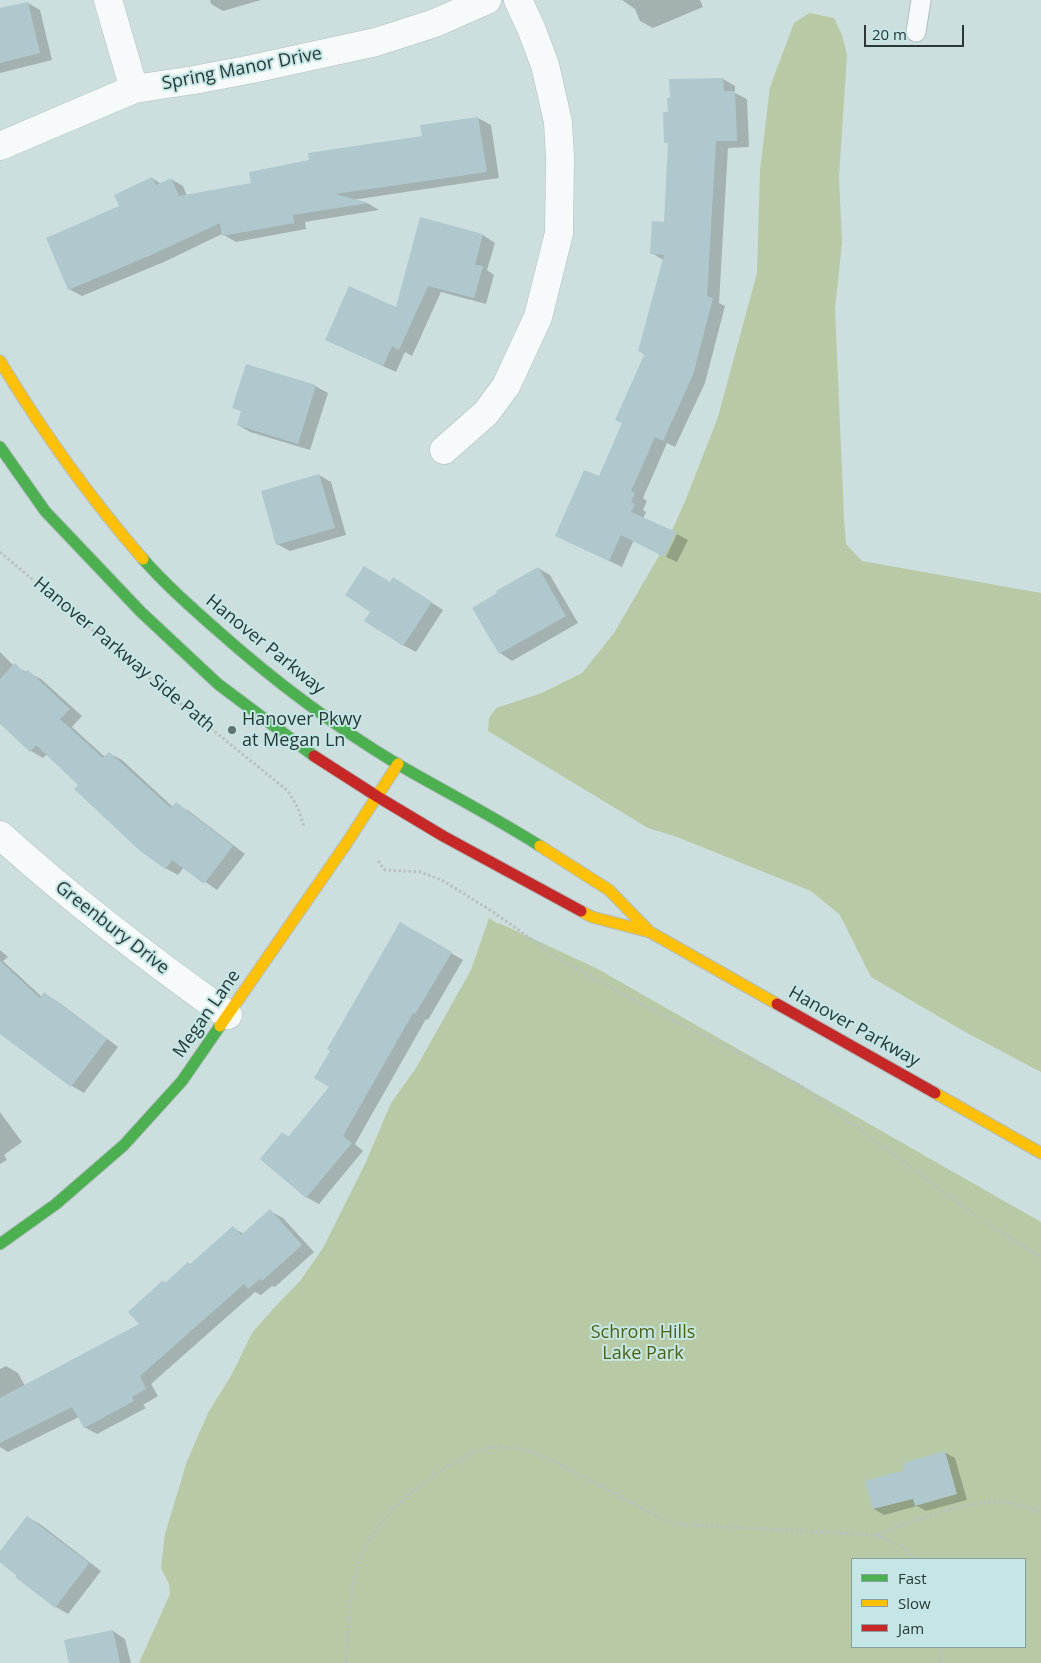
<!DOCTYPE html>
<style>
body{margin:0}
#map{position:relative;width:1041px;height:1663px;overflow:hidden;background:#ccdfde;font-family:"Open Sans",sans-serif}
canvas{display:block}
.legend{position:absolute;left:851px;top:1558px;width:175px;height:90px;box-sizing:border-box;background:#c4e7e5;border:1px solid #86a19f;margin:0;padding:6px 9px;list-style:none;font-size:15px;color:#293736}
.legend li{display:flex;align-items:center;gap:10px;height:25px}
.legend b{width:25px;border:1px solid #86a19f}
.scale{position:absolute;left:864px;top:25px;width:100px;height:22px;box-sizing:border-box;border:2px solid #293736;border-top:0;padding-left:6px;font-size:15px;line-height:18px;white-space:nowrap;color:#293736;-webkit-text-stroke:4px #c4e7e5;paint-order:stroke}
</style>
<div id="map">
<canvas width="1041" height="1663"></canvas>
<ul class="legend">
<li><b style="height:6px;background:#4caf50"></b>Fast</li>
<li><b style="height:6px;background:#ffc107"></b>Slow</li>
<li><b style="height:6px;background:#c62828"></b>Jam</li>
</ul>
<div class="scale">20 m</div>
</div>
<script>
const g = document.querySelector('canvas').getContext('2d');
g.lineJoin = 'round';
function paint(path, color) { g.fillStyle = color; g.fill(path, 'evenodd'); }
function trace(path, color, width, dash) { g.strokeStyle = color; g.lineWidth = width; g.lineCap = dash ? 'butt' : 'round'; g.setLineDash(dash || []); g.stroke(path); }
function label(font, color, halo, rows, align = 'center') {
  g.font = font + ' "Open Sans",sans-serif'; g.lineWidth = 4; g.setLineDash([]); g.textBaseline = 'middle'; g.strokeStyle = halo; g.fillStyle = color; for (const [text, x, y, turn = 0] of rows) {
    g.save(); g.translate(x, y); g.rotate((+turn || 0) * Math.PI / 180); g.textAlign = isNaN(turn) ? turn : align; if (halo) g.strokeText(text, 0, 0); g.fillText(text, 0, 0); g.restore();
  }
}
const green = new Path2D(`
 M 809,13 L 834,18 L 842,35 L 847,55 L 839,176 L 842,243 L 835,308 L 844,519 L 846,544 L 862,561 L 1041,593 L 1041,1072 L 967,1033 L 871,977 L 840,915 L 811,891 L 677,837 L 648,828 L 488,731 L 489,718 L 496,708 L 542,693 L 582,673 L 614,633 L 666,544 L 686,499 L 718,417 L 757,273 L 760,170 L 770,87 L 794,23 Z
 M 489,918 L 498,924 L 499,923 L 596,968 L 1041,1222 L 1041,1663 L 139,1663 L 170,1594 L 169,1584 L 161,1568 L 165,1534 L 187,1461 L 208,1413 L 232,1374 L 252,1333 L 272,1310 L 300,1281 L 323,1248 L 366,1162 L 391,1103 L 416,1068 L 471,970 ZM 852,1559 L 1025,1559 L 1025,1647 L 852,1647 Z`);
const shadow = new Path2D(`
 M 210,0 L 261,0 L 223,11 L 211,4 Z
 M 622,0 L 700,0 L 703,7 L 653,28 L 640,21 L 635,9 Z
 M 28,3 L 40,10 L 52,60 L 0,73 L 0,10 Z
 M 723,79 L 735,86 L 735,93 L 747,99 L 749,147 L 728,148 L 719,303 L 725,306 L 705,383 L 675,447 L 667,443 L 643,498 L 647,501 L 643,510 L 646,512 L 622,567 L 556,536 L 599,478 L 623,424 L 646,355 L 639,351 L 663,260 L 652,253 L 665,224 L 669,144 L 665,142 L 669,113 Z
 M 478,118 L 491,125 L 499,178 L 352,200 L 369,204 L 379,210 L 305,222 L 306,229 L 236,242 L 222,234 L 164,262 L 82,296 L 69,289 L 121,207 L 152,178 L 161,184 L 171,179 L 183,186 L 187,196 L 253,184 L 423,137 L 421,126 Z
 M 483,235 L 495,243 L 487,270 L 494,275 L 486,304 L 441,292 L 412,356 L 405,352 L 396,372 L 326,340 L 397,309 Z
 M 315,386 L 328,393 L 310,450 L 250,432 L 238,425 L 242,412 L 234,407 Z
 M 319,475 L 331,482 L 346,535 L 290,551 L 277,544 Z
 M 677,534 L 688,540 L 677,562 L 666,557 Z
 M 538,568 L 550,575 L 578,623 L 512,661 L 500,653 Z
 M 390,583 L 406,586 L 443,610 L 416,652 L 403,645 Z
 M 0,652 L 14,666 L 41,679 L 82,716 L 72,727 L 105,757 L 109,753 L 122,760 L 174,808 L 176,804 L 189,811 L 245,854 L 217,890 L 184,867 L 178,875 L 165,868 L 47,754 L 43,758 L 31,751 L 0,722 Z
 M 401,924 L 463,960 L 428,1020 L 426,1019 L 355,1144 L 363,1151 L 319,1204 L 306,1197 L 282,1133 L 289,1137 L 331,1086 Z
 M 0,950 L 8,957 L 3,961 L 42,997 L 45,994 L 57,1001 L 118,1047 L 84,1093 L 72,1086 L 0,1032 Z
 M 0,1112 L 22,1142 L 4,1155 L 7,1160 L 0,1164 Z
 M 270,1211 L 283,1218 L 314,1252 L 275,1287 L 272,1286 L 261,1295 L 255,1292 L 151,1384 L 158,1396 L 143,1405 L 146,1408 L 97,1434 L 84,1427 L 79,1417 L 8,1452 L 0,1447 L 0,1369 L 6,1366 L 18,1373 L 25,1386 L 141,1325 L 163,1282 L 167,1283 L 191,1265 L 233,1228 L 244,1234 Z
 M 944,1452 L 955,1458 L 967,1500 L 926,1511 L 917,1506 L 884,1515 L 874,1509 L 906,1471 Z
 M 27,1517 L 40,1524 L 101,1571 L 68,1614 L 56,1607 L 0,1562 L 0,1553 Z
 M 113,1631 L 125,1639 L 131,1663 L 70,1663 Z`);
const building = new Path2D(`
 M 28,2 L 40,53 L 0,63 L 0,8 Z
 M 723,78 L 724,91 L 735,91 L 737,141 L 716,141 L 707,296 L 713,298 L 693,375 L 663,441 L 655,437 L 631,491 L 635,493 L 631,502 L 635,504 L 631,512 L 676,532 L 664,557 L 621,535 L 609,561 L 555,536 L 584,470 L 599,476 L 622,423 L 615,420 L 645,353 L 638,351 L 664,255 L 650,254 L 652,221 L 664,222 L 668,143 L 664,143 L 663,112 L 668,112 L 667,98 L 670,98 L 669,79 Z
 M 478,117 L 487,172 L 335,194 L 369,203 L 293,215 L 294,223 L 222,236 L 220,223 L 151,255 L 68,290 L 46,238 L 119,206 L 114,195 L 152,177 L 156,185 L 171,178 L 179,196 L 251,183 L 249,172 L 309,160 L 308,153 L 422,136 L 420,125 Z
 M 420,217 L 483,234 L 475,265 L 483,266 L 474,298 L 428,286 L 399,350 L 392,346 L 383,366 L 325,340 L 349,286 L 396,307 Z
 M 246,364 L 316,385 L 298,444 L 237,425 L 241,411 L 232,408 Z
 M 319,474 L 335,528 L 276,545 L 261,491 Z
 M 364,566 L 390,582 L 393,577 L 432,602 L 403,646 L 364,621 L 370,612 L 345,595 Z
 M 538,567 L 566,616 L 499,654 L 472,608 L 497,593 L 496,591 Z
 M 15,663 L 25,673 L 28,670 L 70,709 L 60,719 L 103,758 L 109,752 L 171,808 L 176,802 L 233,846 L 204,884 L 172,860 L 165,869 L 139,850 L 74,789 L 78,785 L 36,745 L 30,752 L 0,724 L 0,679 Z
 M 400,922 L 452,952 L 415,1014 L 413,1013 L 343,1136 L 352,1143 L 306,1198 L 260,1159 L 282,1132 L 288,1137 L 329,1087 L 314,1078 L 330,1051 L 327,1049 Z
 M 0,961 L 40,998 L 44,992 L 107,1039 L 71,1087 L 0,1034 Z
 M 270,1209 L 302,1245 L 262,1281 L 260,1279 L 248,1289 L 244,1284 L 140,1376 L 146,1389 L 132,1397 L 134,1401 L 84,1428 L 72,1407 L 0,1443 L 0,1398 L 139,1324 L 128,1312 L 163,1280 L 165,1283 L 188,1262 L 190,1264 L 233,1226 L 241,1235 Z
 M 945,1451 L 957,1494 L 915,1506 L 913,1499 L 873,1509 L 865,1481 L 905,1470 L 903,1463 Z
 M 27,1516 L 89,1563 L 55,1608 L 15,1577 L 17,1575 L 0,1562 L 0,1551 Z
 M 113,1630 L 120,1663 L 69,1663 L 64,1640 Z`);
const path = new Path2D(`
 M 0,552 L 161,688 L 288,791 L 298,808 L 304,826
 M 378,861 L 385,870 L 420,872 L 442,880 L 493,912 L 564,962 L 649,1008 L 800,1085 L 983,1221 L 1041,1257
 M 878,1534 C 913,1522 966,1499 1004,1502 C 1016,1503 1030,1508 1041,1512
 M 941,1647 L 941,1663
 M 347,1663 C 346,1632 349,1598 357,1569 C 370,1523 413,1487 452,1464 C 464,1457 479,1448 494,1447 C 502,1447 512,1448 520,1449 C 541,1453 561,1465 580,1475 C 611,1491 642,1509 674,1524 L 877,1535 L 899,1545 L 917,1559`);
const lane = new Path2D(`
 M 916,32 L 921,0`);
const street = new Path2D(`
 M 108,0 L 134,89
 M 0,146 L 134,89 L 194,80 L 252,69 L 376,42 L 435,23 L 487,0
 M 444,450 L 486,413 L 506,386 L 538,317 L 559,233 L 560,158 L 558,122 L 545,65 L 531,28 L 518,0
 M 0,835 C 72,900 149,959 228,1015`);
const fast = new Path2D(`
 M 0,447 L 45,511 L 141,612 L 218,684 L 314,756
 M 143,559 C 166,585 191,607 217,630 C 273,680 334,726 399,765 C 446,792 494,817 540,846
 M 0,1244 L 56,1204 L 124,1145 L 182,1081 L 220,1026`);
const slow = new Path2D(`
 M 0,361 C 41,429 91,499 143,559
 M 540,846 L 609,890 L 649,931
 M 581,911 L 592,917 L 650,932 L 777,1004
 M 220,1026 L 346,844 L 398,764
 M 935,1093 L 1041,1153`);
const jam = new Path2D(`
 M 314,756 L 378,797 L 443,836 L 581,911
 M 777,1004 L 935,1093`);
const markers = [
 [232,730,5,"#627271"]
];
const streetNames = [
 ["Spring Manor Drive",242,69,-11],
 ["Hanover Parkway",265,645,39],
 ["Hanover Parkway Side Path",124,655,40],
 ["Greenbury Drive",112,928,38],
 ["Megan Lane",207,1014,-55],
 ["Hanover Parkway",854,1027,29]
];
const poiNames = [
 ["Hanover Pkwy",242,720],
 ["at Megan Ln",242,741]
];
const parkNames = [
 ["Schrom Hills",643,1333],
 ["Lake Park",643,1354]
];
paint(green, '#b7caa5');
paint(shadow, '#0003');
paint(building, '#aec8ce');
trace(lane, '#aebdbc', 21);
trace(street, '#aebdbc', 29);
trace(fast, '#aebdbc', 13);
trace(slow, '#aebdbc', 13);
trace(jam, '#aebdbc', 13);
trace(path, '#b9c0c0', 3, [2.5, 2.5]);
trace(lane, '#f7fafa', 19);
trace(street, '#f7fafa', 28);
trace(fast, '#4caf50', 11);
trace(slow, '#ffc107', 11);
trace(jam, '#c62828', 11);
for (const [x, y, r, color] of markers) { const dot = new Path2D(); dot.arc(x, y, r, 0, 2 * Math.PI); g.fillStyle = color; g.fill(dot); trace(dot, '#c4e7e5', 2); }
label('18px', '#293736', '#c4e7e5', streetNames);
label('18px', '#293736', '#c4e7e5', poiNames, 'left');
label('18px', '#4e600d', '#c4e7e5', parkNames);
</script>
